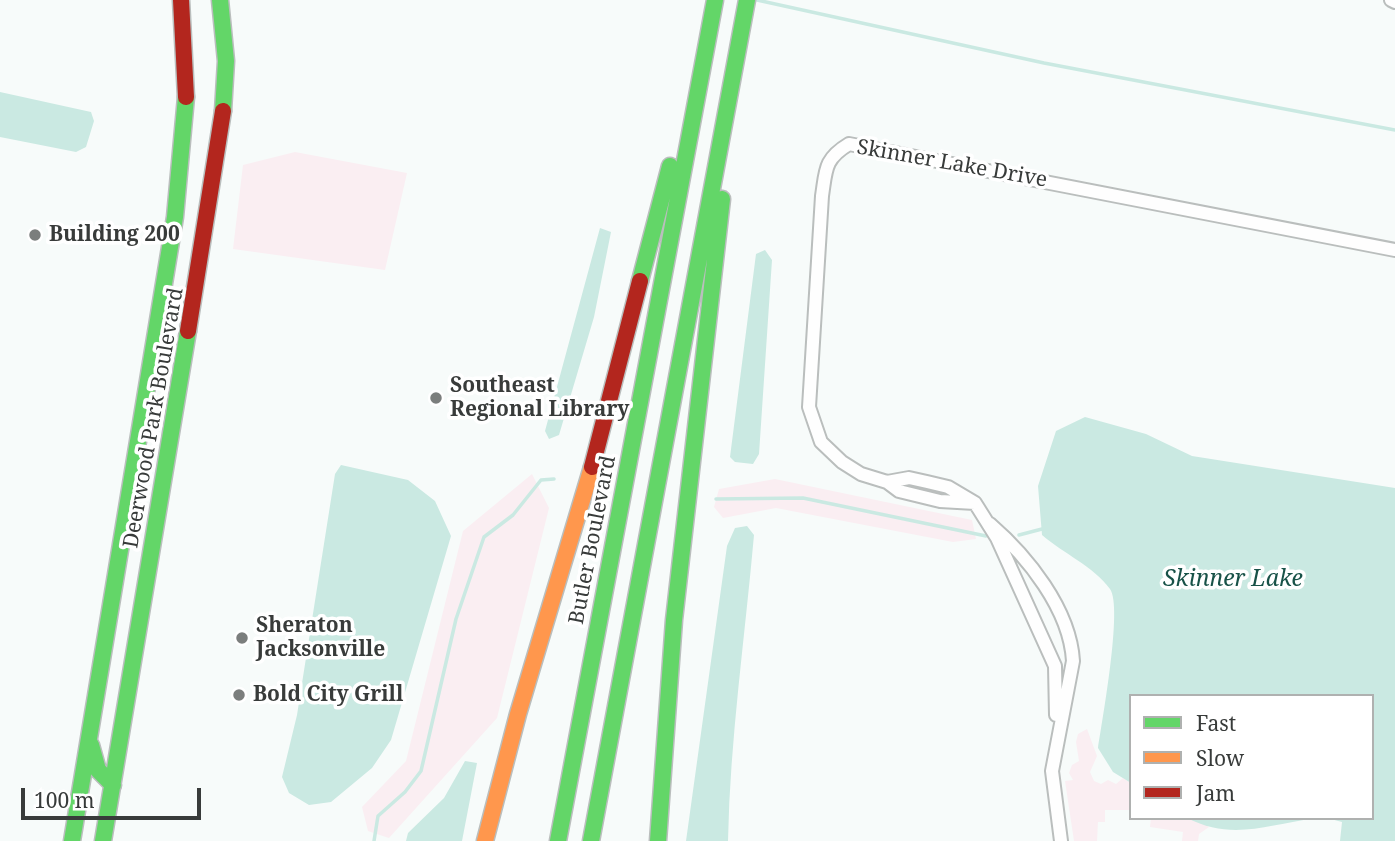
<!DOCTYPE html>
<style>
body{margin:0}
#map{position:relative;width:1395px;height:841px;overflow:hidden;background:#f7fbfa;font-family:"Noto Serif",serif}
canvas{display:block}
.legend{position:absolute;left:1129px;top:694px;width:245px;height:126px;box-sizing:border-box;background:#fff;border:2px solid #afb1b0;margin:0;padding:9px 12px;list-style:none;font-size:21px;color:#383b3a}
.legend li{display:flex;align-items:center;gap:14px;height:35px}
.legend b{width:35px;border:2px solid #afb1b0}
.scale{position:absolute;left:21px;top:788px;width:180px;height:32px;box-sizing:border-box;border:4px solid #383b3a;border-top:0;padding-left:9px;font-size:21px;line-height:24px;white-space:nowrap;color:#383b3a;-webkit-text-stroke:5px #fff;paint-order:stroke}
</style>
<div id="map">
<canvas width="1395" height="841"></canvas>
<ul class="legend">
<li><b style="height:9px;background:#63d668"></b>Fast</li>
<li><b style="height:9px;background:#ff974d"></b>Slow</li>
<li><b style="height:9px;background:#b3261e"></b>Jam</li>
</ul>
<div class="scale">100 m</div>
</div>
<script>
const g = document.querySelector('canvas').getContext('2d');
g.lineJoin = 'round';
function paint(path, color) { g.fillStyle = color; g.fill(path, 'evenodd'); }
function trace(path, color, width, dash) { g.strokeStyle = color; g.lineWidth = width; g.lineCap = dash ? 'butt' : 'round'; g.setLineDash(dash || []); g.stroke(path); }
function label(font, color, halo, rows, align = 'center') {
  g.font = font + ' "Noto Serif",serif'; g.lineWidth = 7; g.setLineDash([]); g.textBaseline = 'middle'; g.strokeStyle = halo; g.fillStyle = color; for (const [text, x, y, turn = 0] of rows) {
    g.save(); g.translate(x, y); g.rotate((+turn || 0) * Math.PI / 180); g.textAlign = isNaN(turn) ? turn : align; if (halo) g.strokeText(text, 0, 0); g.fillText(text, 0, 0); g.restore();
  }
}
const green = new Path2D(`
 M 295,152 L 407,173 L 385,270 L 233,249 L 243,165 Z
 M 532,474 L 549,508 L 497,718 L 389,838 L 368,831 L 362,807 L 406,761 L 463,531 Z
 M 775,479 L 972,520 L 976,539 L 953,542 L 776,508 L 723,518 L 714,507 L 719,489 Z
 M 1087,729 L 1097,756 L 1090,772 L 1094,781 L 1101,784 L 1108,780 L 1116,784 L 1123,778 L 1131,783 L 1131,810 L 1105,810 L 1105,822 L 1098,822 L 1097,841 L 1074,841 L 1065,781 L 1073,780 L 1069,773 L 1072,765 L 1079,761 L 1076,742 L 1078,734 Z
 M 1151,818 L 1196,818 L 1209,827 L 1199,834 L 1198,841 L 1182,841 L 1183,832 L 1150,827 Z`);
const water = new Path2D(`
 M 0,92 L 91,112 L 94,121 L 86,147 L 76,152 L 0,137 Z
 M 600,228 L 611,232 L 594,317 L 559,435 L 549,439 L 545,431 Z
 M 765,250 L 772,260 L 759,454 L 753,464 L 735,462 L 730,457 L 756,254 Z
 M 1085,417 L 1146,434 L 1192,456 L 1395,488 L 1395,841 L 1340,841 L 1342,822 L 1327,818 L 1372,818 L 1372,696 L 1131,696 L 1131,783 L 1113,772 L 1098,748 C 1102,721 1123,607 1110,589 C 1093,566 1064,554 1042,535 L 1038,486 L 1056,431 Z
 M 341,465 L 408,480 L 435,501 L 451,536 L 391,740 L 372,768 L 331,802 L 309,805 L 289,793 L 282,777 L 297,715 L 335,474 Z
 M 747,526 L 754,535 C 745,637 730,739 728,841 L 686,841 L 727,546 L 735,528 Z
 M 465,761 L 477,763 L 462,841 L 406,841 L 408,833 L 444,798 Z
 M 1187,818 L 1316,818 C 1266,825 1232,841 1187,818 Z`);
const stream = new Path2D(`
 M 757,0 L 1044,63 L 1395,130
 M 716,499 L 803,498 L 986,536
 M 1019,535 L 1042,529
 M 374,841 L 378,816 L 405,792 L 421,771 L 456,619 L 484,537 L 513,515 L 541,480 L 554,479`);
const street = new Path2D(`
 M 1391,0 L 1395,2
 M 887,482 L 909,478 L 927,482 L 948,487 L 975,503 L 997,538 L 1055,666 L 1056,715
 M 975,503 L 940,501 L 899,491 L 887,482 L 861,474 L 842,462 L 821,442 L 809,407 L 822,196 C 826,170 824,159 849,144 L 1395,250
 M 990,524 C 1027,556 1070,609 1073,661 L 1052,771 L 1061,841`);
const fast = new Path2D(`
 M 220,0 L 226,61 L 223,111
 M 640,281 L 670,166
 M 91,745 L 98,770 L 113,785
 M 72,841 L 175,217 L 186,97
 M 103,841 L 188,331
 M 558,841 L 715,0
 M 591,841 L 747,0
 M 658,841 L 674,620 L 722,199`);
const slow = new Path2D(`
 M 485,841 L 518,714 L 592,467`);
const jam = new Path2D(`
 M 181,0 L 186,97
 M 188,331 L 223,111
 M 592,467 L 640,281`);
const markers = [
 [35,235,7,"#7b7e7d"],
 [436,398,7,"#7b7e7d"],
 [242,638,7,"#7b7e7d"],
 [239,695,7,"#7b7e7d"]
];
const streetNames = [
 ["Skinner Lake Drive",952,164,10],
 ["Deerwood Park Boulevard",154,418,-80],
 ["Butler Boulevard",593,540,-79]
];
const poiNames = [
 ["Building 200",49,235],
 ["Southeast",450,386],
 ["Regional Library",450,410],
 ["Sheraton",256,626],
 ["Jacksonville",256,650],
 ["Bold City Grill",253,695]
];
const waterNames = [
 ["Skinner Lake",1233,579]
];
paint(green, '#faeef2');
paint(water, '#cae9e2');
trace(stream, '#cae9e2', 3.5);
trace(street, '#babebd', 16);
trace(fast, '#babebd', 19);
trace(slow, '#babebd', 19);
trace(jam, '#babebd', 19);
trace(street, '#fefefe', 12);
trace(fast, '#63d668', 16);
trace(slow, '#ff974d', 16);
trace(jam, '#b3261e', 16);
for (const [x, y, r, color] of markers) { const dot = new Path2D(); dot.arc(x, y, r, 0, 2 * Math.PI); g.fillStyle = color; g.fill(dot); trace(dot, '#fff', 2.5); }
label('21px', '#383b3a', '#fff', streetNames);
label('bold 21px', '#383b3a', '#fff', poiNames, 'left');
label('italic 23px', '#185248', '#fff', waterNames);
</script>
